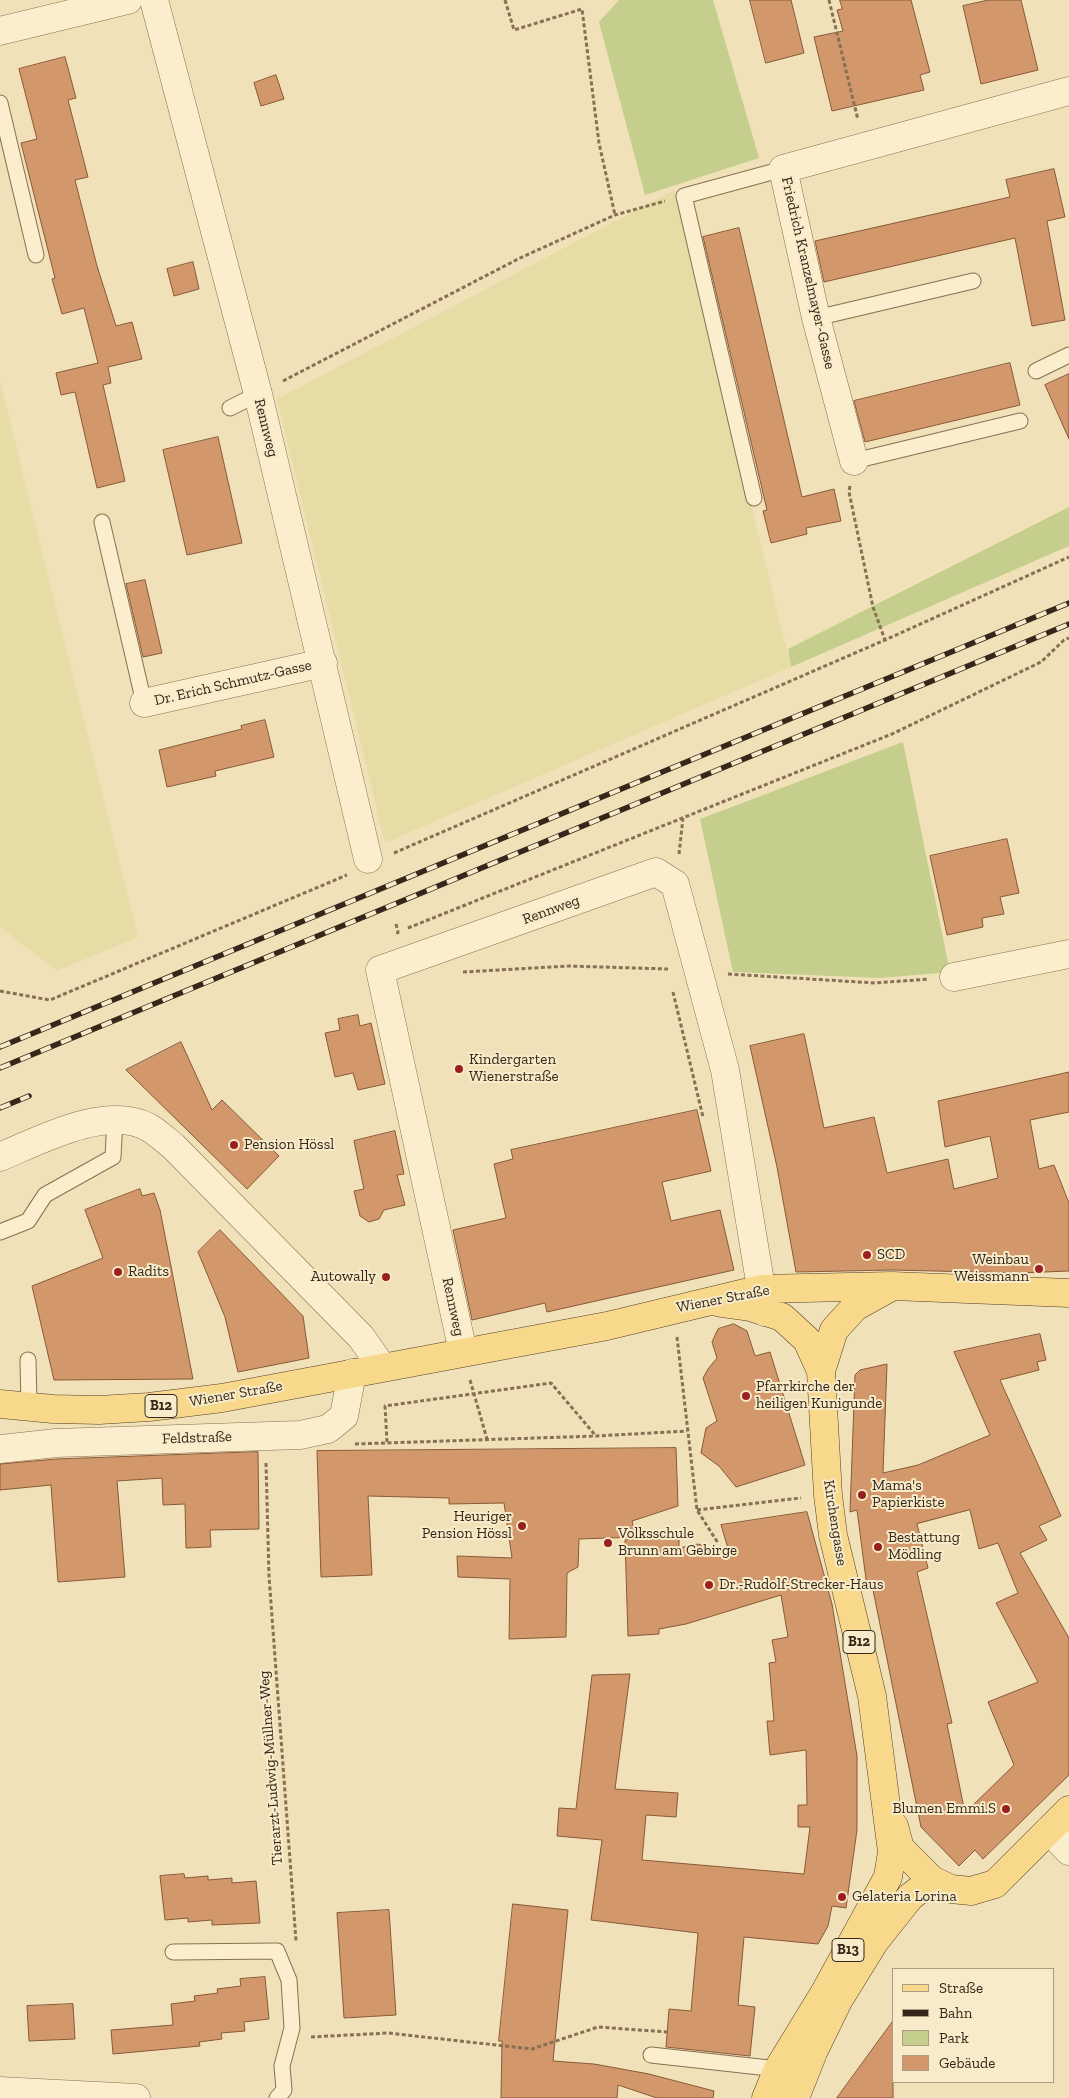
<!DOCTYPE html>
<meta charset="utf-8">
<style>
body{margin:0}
#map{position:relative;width:1069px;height:2098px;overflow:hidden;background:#f0e1b9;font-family:"Zilla Slab",serif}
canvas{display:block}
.legend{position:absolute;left:892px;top:1968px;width:162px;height:115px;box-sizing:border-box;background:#f8ebc9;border:1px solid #aa9d83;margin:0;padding:6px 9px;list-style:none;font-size:15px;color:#352719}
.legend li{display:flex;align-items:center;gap:10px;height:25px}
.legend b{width:25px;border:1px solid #aa9d83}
</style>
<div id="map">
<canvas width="1069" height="2098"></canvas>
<ul class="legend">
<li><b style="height:6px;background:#f8d98c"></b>Straße</li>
<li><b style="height:6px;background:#352719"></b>Bahn</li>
<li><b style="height:14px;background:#c5ce8d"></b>Park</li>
<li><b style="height:14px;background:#d2986b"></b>Gebäude</li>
</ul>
</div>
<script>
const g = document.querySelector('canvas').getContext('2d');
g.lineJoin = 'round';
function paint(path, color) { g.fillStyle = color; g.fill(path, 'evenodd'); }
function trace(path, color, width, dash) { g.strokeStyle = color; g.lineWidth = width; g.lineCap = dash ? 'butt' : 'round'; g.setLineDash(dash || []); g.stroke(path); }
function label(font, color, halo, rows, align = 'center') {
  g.font = font + ' "Zilla Slab",serif'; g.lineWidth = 4; g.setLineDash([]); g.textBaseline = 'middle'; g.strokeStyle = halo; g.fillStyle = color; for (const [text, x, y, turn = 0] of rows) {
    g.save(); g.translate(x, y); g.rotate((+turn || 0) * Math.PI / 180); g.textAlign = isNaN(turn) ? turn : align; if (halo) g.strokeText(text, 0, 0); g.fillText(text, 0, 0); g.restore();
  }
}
const farmland = new Path2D(`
 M 674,190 L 791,667 L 385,843 L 277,399 Z
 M 0,381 L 138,937 L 57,971 L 0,927 Z`);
const green = new Path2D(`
 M 619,0 L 713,0 L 759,158 L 645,195 L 599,22 Z
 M 1069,507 L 1069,546 L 791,667 L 788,649 Z
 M 903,742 L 950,972 L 881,978 L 733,972 L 700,819 Z`);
const building = new Path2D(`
 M 750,0 L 791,0 L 804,53 L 766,63 Z
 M 840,0 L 911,0 L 930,72 L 920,75 L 924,90 L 832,111 L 814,37 L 843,31 L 837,10 L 842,9 Z
 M 989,0 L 1021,0 L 1038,70 L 981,84 L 963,6 Z
 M 65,57 L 76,98 L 68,100 L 88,177 L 75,180 L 97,266 L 116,326 L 132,322 L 142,359 L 108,367 L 111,383 L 103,385 L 125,481 L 97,488 L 75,392 L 61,395 L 56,373 L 98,363 L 84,308 L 62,314 L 52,279 L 55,278 L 21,143 L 37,139 L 19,69 Z
 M 276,75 L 284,99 L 261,106 L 254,83 Z
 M 1054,169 L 1065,217 L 1047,221 L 1065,320 L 1032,326 L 1015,238 L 824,282 L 815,241 L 1010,197 L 1006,180 Z
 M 739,228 L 802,497 L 834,489 L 841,521 L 806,528 L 807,534 L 771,543 L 763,511 L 767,510 L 703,237 Z
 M 193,262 L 199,289 L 174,296 L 167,269 Z
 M 1010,363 L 1020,405 L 865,442 L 854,401 Z
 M 1069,374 L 1069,439 L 1045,385 Z
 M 218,437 L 242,543 L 187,555 L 163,450 Z
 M 145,580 L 162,653 L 143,657 L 126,584 Z
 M 265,720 L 274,757 L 215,771 L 216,776 L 167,787 L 159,750 L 242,729 L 241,726 Z
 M 1007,839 L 1019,893 L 1000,897 L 1004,914 L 982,918 L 983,927 L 947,935 L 930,856 Z
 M 358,1015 L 360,1026 L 371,1023 L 385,1084 L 358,1090 L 353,1073 L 335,1077 L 325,1033 L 340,1030 L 338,1019 Z
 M 804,1034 L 824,1128 L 874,1117 L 887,1173 L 948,1159 L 954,1189 L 998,1178 L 990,1136 L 945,1147 L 938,1101 L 1069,1072 L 1069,1112 L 1030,1120 L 1039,1169 L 1054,1165 L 1069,1203 L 1069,1271 L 1019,1273 L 892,1270 L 796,1272 L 777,1167 L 750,1046 Z
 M 181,1042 L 212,1110 L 222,1100 L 279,1156 L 247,1189 L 126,1070 Z
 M 697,1110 L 711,1171 L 662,1182 L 671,1221 L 720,1210 L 734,1270 L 547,1312 L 545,1303 L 472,1320 L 453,1230 L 506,1218 L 494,1164 L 513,1159 L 511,1150 Z
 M 395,1131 L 404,1174 L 397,1175 L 405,1205 L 384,1210 L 379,1219 L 369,1222 L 360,1216 L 354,1191 L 364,1189 L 354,1141 Z
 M 140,1189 L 142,1196 L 154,1193 L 160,1210 L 193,1379 L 54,1380 L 32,1286 L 103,1258 L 85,1210 Z
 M 220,1230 L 303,1316 L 309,1358 L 238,1372 L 225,1317 L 198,1252 Z
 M 734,1324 L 747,1331 L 755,1356 L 770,1352 L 805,1465 L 736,1487 L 719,1466 L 701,1453 L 706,1428 L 717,1421 L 703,1378 L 708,1369 L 717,1358 L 712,1342 L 718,1329 Z
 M 1040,1334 L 1046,1360 L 1037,1362 L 1039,1370 L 1000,1380 L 1061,1516 L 1039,1526 L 1047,1540 L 1020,1553 L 1069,1638 L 1069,1775 L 983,1859 L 975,1850 L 959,1866 L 921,1827 L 872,1585 L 867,1587 L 857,1510 L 850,1512 L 855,1375 L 860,1370 L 887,1364 L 883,1473 L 918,1465 L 990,1435 L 954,1352 ZM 970,1510 L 979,1549 L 998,1543 L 1018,1593 L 996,1603 L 1038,1682 L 988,1702 L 1014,1765 L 965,1813 L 947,1724 L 952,1723 L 917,1572 L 928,1568 L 917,1524 Z
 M 676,1448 L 678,1506 L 632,1521 L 636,1537 L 579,1539 L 578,1567 L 567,1573 L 566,1637 L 509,1639 L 510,1579 L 458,1577 L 457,1556 L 512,1558 L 504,1503 L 449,1504 L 449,1498 L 368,1496 L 372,1575 L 321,1577 L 317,1451 Z
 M 258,1452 L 259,1529 L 210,1530 L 211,1547 L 186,1548 L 185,1504 L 163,1505 L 162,1478 L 117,1481 L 125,1577 L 58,1582 L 51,1485 L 0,1490 L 0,1464 L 57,1459 Z
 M 807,1512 L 832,1604 L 857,1756 L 857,1830 L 846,1908 L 832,1906 L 828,1926 L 818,1944 L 744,1937 L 738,2005 L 755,2007 L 750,2056 L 666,2047 L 669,2009 L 691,2011 L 698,1933 L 591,1920 L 602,1840 L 557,1836 L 559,1808 L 576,1809 L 592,1675 L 630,1674 L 615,1789 L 678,1793 L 676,1817 L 646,1815 L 642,1860 L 804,1874 L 810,1827 L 798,1827 L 798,1805 L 807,1805 L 806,1750 L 770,1755 L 767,1721 L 774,1721 L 769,1663 L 776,1662 L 772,1640 L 788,1637 L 781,1595 L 686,1624 L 659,1629 L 659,1634 L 628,1636 L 625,1540 L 679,1532 L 679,1548 L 698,1544 L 730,1555 L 721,1525 Z
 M 184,1874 L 185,1878 L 208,1876 L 208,1880 L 232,1878 L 232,1883 L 256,1881 L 260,1923 L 212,1925 L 212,1920 L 188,1922 L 188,1918 L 165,1920 L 160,1876 Z
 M 513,1904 L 568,1910 L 553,2061 L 594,2064 L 649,2074 L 714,2091 L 713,2098 L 657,2098 L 618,2085 L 617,2098 L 501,2098 L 502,2041 L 499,2041 Z
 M 389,1910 L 396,2015 L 344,2018 L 337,1913 Z
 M 265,1977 L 269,2019 L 244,2022 L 245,2031 L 221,2033 L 222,2039 L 199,2042 L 200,2046 L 113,2054 L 111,2030 L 173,2025 L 171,2004 L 195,2001 L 194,1996 L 218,1993 L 217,1989 L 241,1986 L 240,1979 Z
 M 73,2004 L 75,2039 L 29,2041 L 27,2006 Z
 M 893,2021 L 893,2098 L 837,2098 Z`);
const path = new Path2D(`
 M 505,0 L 514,30 L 582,9 L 599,143 L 615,215
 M 829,0 L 858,120
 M 283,381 L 520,258 L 615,215 L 665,201
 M 850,486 L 849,492 L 873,607 L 885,640
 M 394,853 L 885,640 L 1069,557
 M 679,854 L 683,818
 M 396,924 L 398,932 L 397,935
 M 408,928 L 892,734 L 1041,662 L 1064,640 L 1069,638
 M 463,972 L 569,966 L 668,969
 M 728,974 L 875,983 L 929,979
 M 0,991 L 50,1000 L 347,875
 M 673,992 L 703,1117
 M 677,1337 L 697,1510 L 718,1543
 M 470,1380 L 487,1439
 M 387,1442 L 385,1406 L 551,1383 L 596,1436
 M 355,1444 L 596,1436 L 687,1431
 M 266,1463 L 269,1576 L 296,1941
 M 697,1510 L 801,1498
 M 311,2037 L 388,2033 L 532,2049 L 598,2027 L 667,2032`);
const lane = new Path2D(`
 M 0,103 L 36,255
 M 816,318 L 973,281
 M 1036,371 L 1069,355
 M 230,408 L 258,394
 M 854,461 L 1020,421
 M 754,498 L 684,196 L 783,169
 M 102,522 L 144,703
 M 0,1232 L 28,1221 L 45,1195 L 113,1157 L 115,1118
 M 28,1360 L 29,1406
 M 173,1952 L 277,1951 L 289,1980 L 292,2028 L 282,2066 L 284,2090 L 277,2098
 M 651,2055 L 778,2069`);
const street = new Path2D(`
 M 154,0 L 258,394 L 368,859
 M 0,31 L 128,0
 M 854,461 L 816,318 L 783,169 L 1069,91
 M 144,703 L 323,663
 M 954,977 L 1069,954
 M 0,1157 C 40,1140 106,1105 148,1127 C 157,1132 165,1140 173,1146 L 361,1337 L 382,1367
 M 463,1352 L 380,970 L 656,872 L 675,884 L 725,1070 L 765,1312
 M 0,1449 L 56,1443 L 300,1435 L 328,1429 L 344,1416 L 352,1373
 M 1049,1830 L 1069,1851
 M 0,2091 L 136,2098`);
const primary = new Path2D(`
 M 721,1303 L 750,1307 L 782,1317 L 807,1340 L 821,1371 L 828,1495 L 833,1535 L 872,1696 L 892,1852 L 888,1877 L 825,1992 L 778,2069 L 766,2098
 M 821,1371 L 834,1330 L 855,1307 L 889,1288
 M 0,1404 L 53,1409 L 99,1410 L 149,1407 L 222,1398 L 607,1326 L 761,1289 L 892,1286 L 1069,1293
 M 894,1826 L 900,1848 L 932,1880 L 951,1889 L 971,1891 L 995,1884 L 1069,1810
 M 795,2098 L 814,2050 L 838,2001 L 875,1941 L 910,1897 L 932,1880`);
const rail = new Path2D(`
 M 0,1047 L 1069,603
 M 0,1068 L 1069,624
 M 0,1108 L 29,1096`);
const markers = [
 [459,1069,5,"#9a201f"],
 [234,1145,5,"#9a201f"],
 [867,1255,5,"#9a201f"],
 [1039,1269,5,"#9a201f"],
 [118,1272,5,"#9a201f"],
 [386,1277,5,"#9a201f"],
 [746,1396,5,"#9a201f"],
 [862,1495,5,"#9a201f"],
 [522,1526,5,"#9a201f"],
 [608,1543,5,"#9a201f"],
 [878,1547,5,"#9a201f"],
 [709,1585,5,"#9a201f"],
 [1006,1809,5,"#9a201f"],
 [842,1897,5,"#9a201f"]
];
const shields = [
 [161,1406,32],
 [859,1642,32],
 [848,1950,32]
];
const shieldNames = [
 ["B12",161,1406],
 ["B12",859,1642],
 ["B13",848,1950]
];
const streetNames = [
 ["Friedrich Kranzelmayer-Gasse",808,273,77],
 ["Rennweg",266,428,76],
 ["Dr. Erich Schmutz-Gasse",233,683,-13],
 ["Rennweg",551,910,-20],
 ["Wiener Straße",723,1299,-11],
 ["Rennweg",453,1307,78],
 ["Wiener Straße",236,1394,-10],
 ["Feldstraße",197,1438,-2],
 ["Kirchengasse",835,1523,81],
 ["Tierarzt-Ludwig-Müllner-Weg",271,1768,-94]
];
const poiNames = [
 ["Kindergarten",469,1060],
 ["Wienerstraße",469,1077],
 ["Pension Hössl",244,1145],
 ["SCD",877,1255],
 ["Weinbau",1029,1260,"right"],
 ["Weissmann",1029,1277,"right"],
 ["Radits",128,1272],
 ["Autowally",376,1277,"right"],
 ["Pfarrkirche der",756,1387],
 ["heiligen Kunigunde",756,1404],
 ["Mama's",872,1486],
 ["Papierkiste",872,1503],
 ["Heuriger",512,1517,"right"],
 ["Pension Hössl",512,1534,"right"],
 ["Volksschule",618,1534],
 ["Brunn am Gebirge",618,1551],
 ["Bestattung",888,1538],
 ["Mödling",888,1555],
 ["Dr.-Rudolf-Strecker-Haus",719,1585],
 ["Blumen Emmi.S",996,1809,"right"],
 ["Gelateria Lorina",852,1897]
];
paint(farmland, '#e6dda6');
paint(green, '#c5ce8d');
paint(building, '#d2986b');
trace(building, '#885937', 1);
trace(lane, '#877053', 17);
trace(street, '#877053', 29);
trace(primary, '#543d28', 29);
trace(path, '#877053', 3, [4, 2.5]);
trace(lane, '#fbeecc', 15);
trace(street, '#fbeecc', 28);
trace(primary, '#f8d98c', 28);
trace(rail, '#352719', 5.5);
trace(rail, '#f8ebc9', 4, [11]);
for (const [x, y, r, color] of markers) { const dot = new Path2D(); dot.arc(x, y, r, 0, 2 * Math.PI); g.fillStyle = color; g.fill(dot); trace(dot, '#f8ebc9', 2); }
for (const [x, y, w] of shields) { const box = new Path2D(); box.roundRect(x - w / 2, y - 11.5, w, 23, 4); g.fillStyle = '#f8ebc9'; g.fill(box); trace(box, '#352719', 1); }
label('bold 14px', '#352719', null, shieldNames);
label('15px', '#352719', '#f8ebc9', streetNames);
label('15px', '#352719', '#f8ebc9', poiNames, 'left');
</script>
